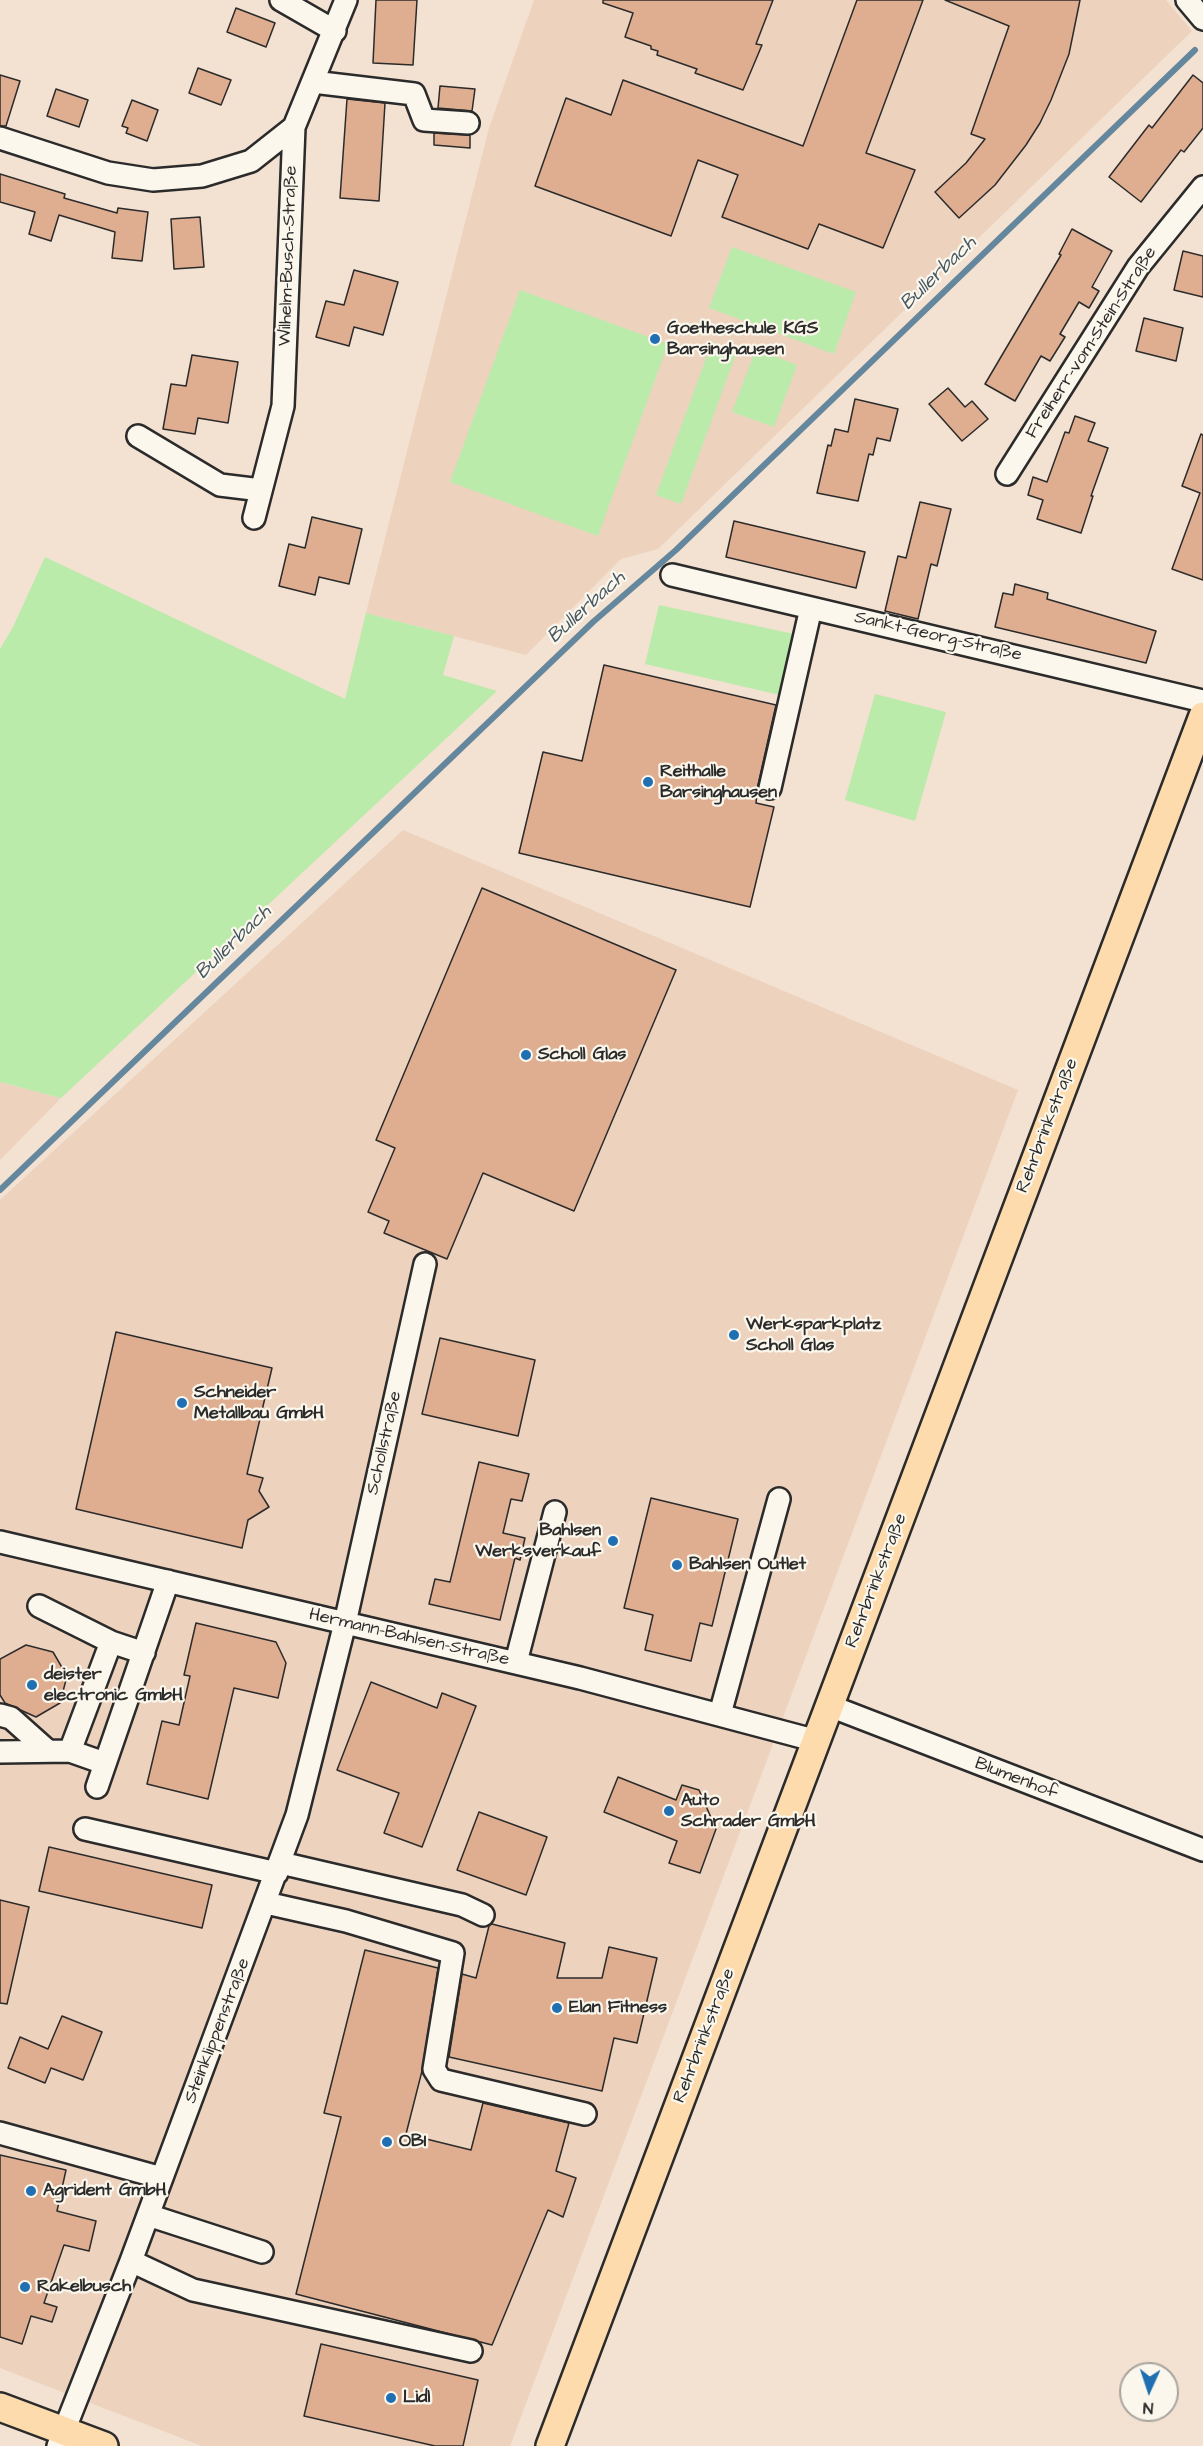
<!DOCTYPE html>
<meta charset="utf-8">
<style>
body{margin:0}
#map{position:relative;width:1203px;height:2446px;overflow:hidden;background:#f3e1d1;font-family:"Architects Daughter",sans-serif}
canvas{display:block}
.north{position:absolute;left:1119px;top:2362px;width:60px;height:60px;box-sizing:border-box;background:#fbf7ec;border:2px solid #a8a59f;border-radius:50%;rotate:183deg;font-size:16px;font-weight:700;line-height:24px;text-align:center;color:#2b2b2b}
.north::after{content:'';display:block;margin:auto;width:21px;height:27px;background:#1f6fb2;clip-path:polygon(50% 0,100% 100%,50% 72%,0 100%)}
</style>
<div id="map">
<canvas width="1203" height="2446"></canvas>
<div class="north">N</div>
</div>
<script>
const g = document.querySelector('canvas').getContext('2d');
g.lineJoin = 'round';
function paint(path, color) { g.fillStyle = color; g.fill(path, 'evenodd'); }
function trace(path, color, width, dash) { g.strokeStyle = color; g.lineWidth = width; g.lineCap = dash ? 'butt' : 'round'; g.setLineDash(dash || []); g.stroke(path); }
function label(font, color, halo, rows, align = 'center') {
  g.font = font + ' "Architects Daughter",sans-serif'; g.lineWidth = 4.5; g.setLineDash([]); g.textBaseline = 'middle'; g.strokeStyle = halo; g.fillStyle = color; for (const [text, x, y, turn = 0] of rows) {
    g.save(); g.translate(x, y); g.rotate((+turn || 0) * Math.PI / 180); g.textAlign = isNaN(turn) ? turn : align; if (halo) g.strokeText(text, 0, 0); g.fillText(text, 0, 0); g.restore();
  }
}
const built = new Path2D(`
 M 534,0 L 1166,0 L 1192,31 L 658,549 L 621,559 L 526,655 L 366,613 L 489,128 Z
 M 403,830 L 1018,1090 L 510,2446 L 202,2446 L 0,2368 L 0,1200 Z
 M 0,1082 L 61,1098 L 0,1160 Z`);
const green = new Path2D(`
 M 732,247 L 856,292 L 834,354 L 709,308 Z
 M 520,290 L 668,344 L 598,536 L 450,482 Z
 M 712,342 L 737,351 L 681,504 L 656,495 Z
 M 756,349 L 797,365 L 774,427 L 732,412 Z
 M 45,557 L 345,699 L 366,613 L 454,636 L 443,675 L 497,691 L 61,1098 L 0,1082 L 0,649 L 13,627 Z
 M 659,605 L 794,634 L 780,695 L 645,664 Z
 M 875,694 L 946,712 L 915,821 L 845,800 Z`);
const stream = new Path2D(`
 M 0,1190 L 593,622 L 676,550 L 1195,50`);
const building = new Path2D(`
 M 376,0 L 417,0 L 413,65 L 373,63 Z
 M 603,0 L 773,0 L 756,44 L 762,45 L 743,90 L 695,73 L 697,69 L 657,55 L 658,51 L 651,49 L 651,46 L 625,37 L 633,13 L 603,3 Z
 M 857,0 L 923,0 L 866,153 L 915,170 L 883,248 L 819,224 L 808,249 L 722,217 L 738,175 L 698,160 L 671,236 L 535,186 L 566,98 L 611,115 L 623,80 L 803,146 Z
 M 945,0 L 1080,0 L 1069,54 L 1051,100 L 1040,123 L 1026,145 L 995,185 L 959,218 L 935,192 L 966,163 L 985,139 L 971,134 L 1009,26 Z
 M 236,8 L 275,23 L 266,47 L 227,32 Z
 M 198,68 L 231,80 L 221,105 L 189,93 Z
 M 0,75 L 20,81 L 6,126 L 0,126 Z
 M 1193,75 L 1203,83 L 1203,128 L 1184,152 L 1181,150 L 1141,202 L 1109,177 L 1149,125 L 1152,128 Z
 M 440,86 L 475,89 L 472,111 L 438,108 Z
 M 56,89 L 88,100 L 79,127 L 47,116 Z
 M 347,99 L 385,103 L 379,201 L 340,198 Z
 M 132,100 L 158,110 L 147,141 L 126,133 L 128,128 L 122,126 Z
 M 434,133 L 470,135 L 470,148 L 434,145 Z
 M 0,174 L 65,194 L 64,198 L 117,213 L 118,208 L 148,212 L 142,261 L 112,258 L 115,232 L 59,215 L 51,241 L 29,234 L 35,212 L 0,202 Z
 M 200,217 L 204,267 L 174,269 L 171,219 Z
 M 1072,229 L 1112,251 L 1092,287 L 1099,291 L 1089,308 L 1079,302 L 1060,334 L 1065,337 L 1050,361 L 1041,356 L 1015,401 L 985,384 L 1061,255 L 1059,254 Z
 M 1183,251 L 1203,256 L 1203,297 L 1174,290 Z
 M 354,270 L 398,282 L 383,335 L 354,327 L 349,346 L 316,337 L 326,301 L 344,305 Z
 M 1144,318 L 1183,328 L 1176,361 L 1136,351 Z
 M 192,355 L 238,362 L 228,423 L 198,418 L 195,434 L 163,429 L 171,384 L 186,386 Z
 M 948,388 L 965,407 L 972,401 L 988,419 L 962,441 L 929,404 Z
 M 855,399 L 898,409 L 890,441 L 877,438 L 873,455 L 869,454 L 858,501 L 817,493 L 828,445 L 831,446 L 835,429 L 848,432 Z
 M 1075,416 L 1095,423 L 1088,441 L 1108,448 L 1091,496 L 1093,496 L 1081,533 L 1037,519 L 1043,500 L 1028,495 L 1033,477 L 1047,482 L 1065,432 L 1069,433 Z
 M 1201,434 L 1203,435 L 1203,580 L 1172,569 L 1200,493 L 1182,486 Z
 M 920,502 L 951,509 L 937,566 L 931,564 L 918,619 L 885,611 L 898,556 L 906,558 Z
 M 312,517 L 362,529 L 349,584 L 319,577 L 315,595 L 279,586 L 289,544 L 305,548 Z
 M 734,521 L 865,552 L 856,588 L 726,557 Z
 M 1015,584 L 1048,593 L 1047,599 L 1156,631 L 1146,663 L 995,627 L 1003,593 L 1013,595 Z
 M 604,665 L 776,705 L 758,785 L 756,803 L 774,807 L 750,907 L 519,853 L 543,752 L 582,761 Z
 M 482,888 L 676,970 L 574,1211 L 483,1173 L 447,1259 L 384,1233 L 389,1221 L 368,1212 L 395,1148 L 376,1140 Z
 M 116,1332 L 272,1368 L 247,1474 L 263,1478 L 259,1491 L 269,1507 L 248,1520 L 242,1548 L 76,1509 Z
 M 440,1338 L 535,1360 L 518,1436 L 422,1414 Z
 M 479,1462 L 529,1474 L 522,1501 L 511,1499 L 503,1533 L 525,1538 L 520,1560 L 515,1558 L 500,1620 L 429,1604 L 435,1579 L 450,1582 Z
 M 651,1498 L 738,1519 L 712,1626 L 700,1623 L 691,1661 L 645,1650 L 653,1615 L 624,1608 Z
 M 196,1623 L 276,1642 L 286,1663 L 278,1698 L 234,1688 L 208,1799 L 147,1784 L 162,1721 L 179,1725 L 190,1676 L 184,1675 Z
 M 26,1645 L 53,1652 L 67,1676 L 60,1703 L 36,1717 L 5,1703 L 0,1695 L 0,1659 Z
 M 371,1682 L 437,1708 L 442,1693 L 476,1706 L 422,1847 L 384,1833 L 399,1793 L 337,1770 Z
 M 618,1777 L 676,1800 L 682,1785 L 699,1790 L 716,1829 L 700,1873 L 669,1863 L 677,1841 L 604,1812 Z
 M 479,1812 L 547,1837 L 526,1895 L 457,1870 Z
 M 49,1847 L 212,1885 L 202,1928 L 39,1891 Z
 M 0,1900 L 29,1907 L 7,2004 L 0,2003 Z
 M 492,1924 L 565,1943 L 557,1978 L 602,1978 L 609,1947 L 657,1958 L 637,2043 L 614,2038 L 602,2091 L 449,2057 L 462,1974 L 476,1978 L 489,1926 Z
 M 365,1950 L 438,1968 L 422,2071 L 406,2134 L 471,2150 L 483,2103 L 569,2123 L 556,2171 L 576,2178 L 563,2217 L 548,2210 L 492,2345 L 296,2294 L 341,2117 L 324,2113 Z
 M 62,2016 L 102,2032 L 83,2080 L 51,2068 L 45,2083 L 8,2068 L 20,2037 L 48,2049 Z
 M 0,2155 L 66,2170 L 57,2211 L 96,2221 L 89,2251 L 64,2245 L 44,2303 L 57,2307 L 52,2322 L 31,2316 L 22,2344 L 0,2337 Z
 M 321,2344 L 478,2380 L 463,2446 L 435,2446 L 304,2416 Z`);
const minor = new Path2D(`
 M 281,0 L 335,31
 M 1187,0 L 1203,19
 M 313,82 L 414,94 L 424,120 L 468,123
 M 0,138 L 108,173 L 153,180 L 202,176 L 251,161 L 294,127
 M 138,436 L 220,485 L 261,490
 M 1007,474 L 1138,267 L 1203,187
 M 254,518 L 283,406 L 294,127 L 346,0
 M 672,575 L 1203,701
 M 770,788 L 811,608
 M 0,1542 L 580,1678 L 817,1741
 M 39,1606 L 111,1642 L 144,1653
 M 516,1662 L 555,1512
 M 830,1706 L 1203,1850
 M 720,1714 L 779,1499
 M 0,1715 L 11,1718 L 48,1751
 M 0,1752 L 70,1751
 M 104,1763 L 70,1751 L 111,1642
 M 97,1787 L 168,1581
 M 85,1829 L 277,1873
 M 281,1863 L 462,1905 L 483,1915
 M 266,1903 L 346,1921 L 453,1953 L 434,2069 L 441,2080 L 585,2114
 M 0,2133 L 162,2178
 M 148,2215 L 262,2252
 M 131,2261 L 193,2290 L 471,2351
 M 58,2446 L 131,2261 L 297,1815 L 345,1623 L 425,1264`);
const major = new Path2D(`
 M 0,2407 L 104,2446
 M 550,2446 L 1203,716`);
const markers = [
 [655,339,6,"#1f6fb2"],
 [648,782,6,"#1f6fb2"],
 [526,1055,6,"#1f6fb2"],
 [734,1335,6,"#1f6fb2"],
 [182,1403,6,"#1f6fb2"],
 [613,1541,6,"#1f6fb2"],
 [677,1565,6,"#1f6fb2"],
 [32,1685,6,"#1f6fb2"],
 [669,1811,6,"#1f6fb2"],
 [557,2008,6,"#1f6fb2"],
 [387,2142,6,"#1f6fb2"],
 [31,2191,6,"#1f6fb2"],
 [25,2287,6,"#1f6fb2"],
 [391,2398,6,"#1f6fb2"]
];
const streetNames = [
 ["Wilhelm-Busch-Straße",289,256,-88],
 ["Freiherr-vom-Stein-Straße",1092,343,-57],
 ["Sankt-Georg-Straße",938,637,13],
 ["Rehrbrinkstraße",1048,1126,-69],
 ["Schollstraße",385,1443,-77],
 ["Rehrbrinkstraße",877,1581,-69],
 ["Hermann-Bahlsen-Straße",409,1638,13],
 ["Blumenhof",1016,1779,21],
 ["Steinklippenstraße",218,2031,-69],
 ["Rehrbrinkstraße",705,2036,-69]
];
const poiNames = [
 ["Goetheschule KGS",667,329],
 ["Barsinghausen",667,350],
 ["Reithalle",660,772],
 ["Barsinghausen",660,793],
 ["Scholl Glas",538,1055],
 ["Werksparkplatz",746,1325],
 ["Scholl Glas",746,1346],
 ["Schneider",194,1393],
 ["Metallbau GmbH",194,1414],
 ["Bahlsen",601,1531,"right"],
 ["Werksverkauf",601,1552,"right"],
 ["Bahlsen Outlet",689,1565],
 ["deister",44,1675],
 ["electronic GmbH",44,1696],
 ["Auto",681,1801],
 ["Schrader GmbH",681,1822],
 ["Elan Fitness",569,2008],
 ["OBI",399,2142],
 ["Agrident GmbH",43,2191],
 ["Rakelbusch",37,2287],
 ["Lidl",403,2398]
];
const waterNames = [
 ["Bullerbach",939,274,-44],
 ["Bullerbach",587,608,-42],
 ["Bullerbach",234,943,-44]
];
paint(built, '#edd2be');
paint(green, '#bbebaa');
trace(stream, '#64879e', 6);
paint(building, '#dfae91');
trace(building, '#2b2b2b', 1.5);
trace(minor, '#2b2b2b', 26);
trace(major, '#2b2b2b', 32);
trace(minor, '#fbf7ec', 21);
trace(major, '#fedbac', 27);
for (const [x, y, r, color] of markers) { const dot = new Path2D(); dot.arc(x, y, r, 0, 2 * Math.PI); g.fillStyle = color; g.fill(dot); trace(dot, '#fbf7ec', 2); }
label('18px', '#2b2b2b', '#fbf7ec', streetNames);
label('bold 18px', '#2b2b2b', '#fbf7ec', poiNames, 'left');
label('italic 20px', '#485964', '#fbf7ec', waterNames);
</script>
